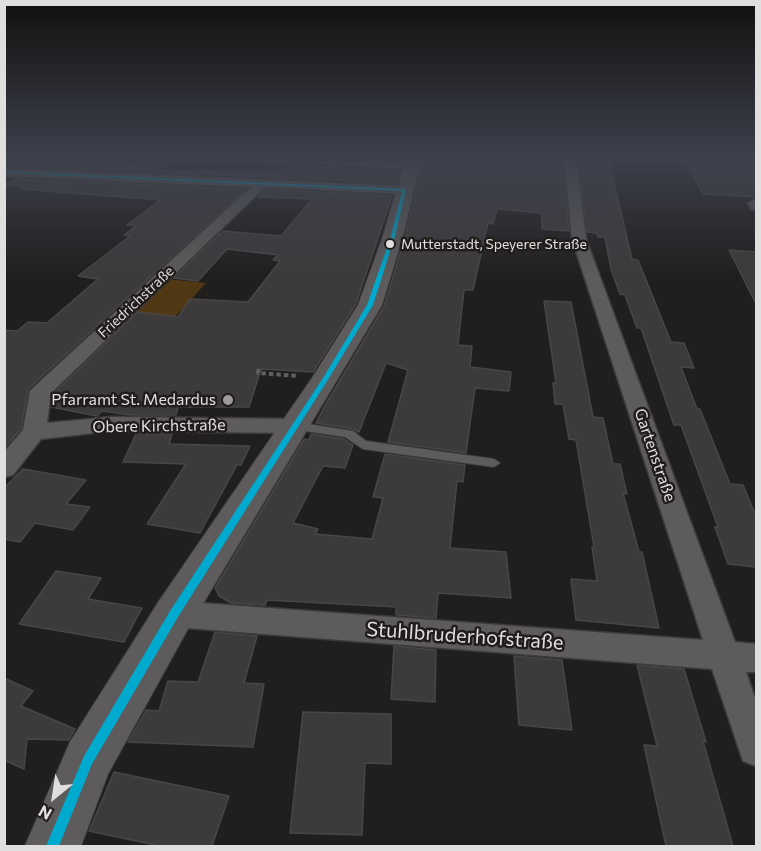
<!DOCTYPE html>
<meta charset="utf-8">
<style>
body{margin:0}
#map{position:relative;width:761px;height:851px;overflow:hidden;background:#211e1e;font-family:Commissioner,sans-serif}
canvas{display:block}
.frame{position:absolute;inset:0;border:6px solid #e1dede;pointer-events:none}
.north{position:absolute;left:24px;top:767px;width:60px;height:60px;-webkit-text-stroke:4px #221d1d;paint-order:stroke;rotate:210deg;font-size:16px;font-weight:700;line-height:24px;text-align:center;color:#e1dede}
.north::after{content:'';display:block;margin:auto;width:21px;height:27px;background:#e1dede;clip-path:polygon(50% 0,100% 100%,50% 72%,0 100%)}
</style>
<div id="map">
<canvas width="761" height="851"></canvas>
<div class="frame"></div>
<div class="north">N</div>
</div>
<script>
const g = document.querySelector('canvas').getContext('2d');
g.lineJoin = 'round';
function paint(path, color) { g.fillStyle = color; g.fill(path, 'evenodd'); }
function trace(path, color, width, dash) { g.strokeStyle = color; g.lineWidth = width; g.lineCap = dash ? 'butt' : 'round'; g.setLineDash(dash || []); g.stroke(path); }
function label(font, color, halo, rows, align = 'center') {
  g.font = font + ' Commissioner,sans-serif'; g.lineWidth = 5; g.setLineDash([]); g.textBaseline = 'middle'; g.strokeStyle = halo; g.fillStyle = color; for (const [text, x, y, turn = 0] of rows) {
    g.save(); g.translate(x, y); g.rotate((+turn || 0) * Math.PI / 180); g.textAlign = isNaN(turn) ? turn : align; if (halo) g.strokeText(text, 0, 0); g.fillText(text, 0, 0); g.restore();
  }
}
const green = new Path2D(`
 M 166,279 L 206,283 L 175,317 L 140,345 L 104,340 Z`);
const building = new Path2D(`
 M 64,157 L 96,157 L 92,160 L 111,160 L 107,164 L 161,166 L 158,169 L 179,171 L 283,172 L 288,165 L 400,171 L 396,183 L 34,167 L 49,158 Z
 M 316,157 L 404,157 L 402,162 Z
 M 424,157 L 468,157 L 466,162 L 534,168 L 534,157 L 562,157 L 569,231 L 542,229 L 542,213 L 497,209 L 493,224 L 488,223 L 473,290 L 464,290 L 458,345 L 472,346 L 470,367 L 511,372 L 509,391 L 475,388 L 466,453 L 388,442 L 408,370 L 386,363 L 359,432 L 353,429 L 316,423 L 324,407 L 384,306 L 405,237 Z
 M 578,157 L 608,157 L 632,259 L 638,260 L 671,342 L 684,343 L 694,368 L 681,367 L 697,409 L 700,409 L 730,484 L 743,485 L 756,516 L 756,567 L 728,564 L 715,527 L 718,527 L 681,425 L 674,425 L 641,328 L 637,328 L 625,295 L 620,294 L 611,269 L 605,237 L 598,237 L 597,233 L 587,232 Z
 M 683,157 L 725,159 L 731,162 L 744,164 L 744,166 L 756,167 L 756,197 L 703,194 Z
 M 15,179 L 246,189 L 28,389 L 21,429 L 4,448 L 4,330 L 17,331 L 28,322 L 47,323 L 98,279 L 78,276 L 130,236 L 124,235 L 136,226 L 127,225 L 160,200 L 20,189 L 25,186 L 5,185 Z
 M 266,189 L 392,196 L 356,304 L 313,372 L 261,369 L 249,407 L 178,407 L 176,415 L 131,415 L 102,411 L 97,416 L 51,407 L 53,394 L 138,312 L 178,317 L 190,299 L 248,302 L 280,261 L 273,260 L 278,255 L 227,249 L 198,281 L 173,278 L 223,231 L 281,236 L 312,199 L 258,197 Z
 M 729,250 L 756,252 L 756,304 Z
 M 544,301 L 571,302 L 593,417 L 603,418 L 613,464 L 620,464 L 627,494 L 623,493 L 639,552 L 642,552 L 659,628 L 576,620 L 571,579 L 597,581 L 592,547 L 594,547 L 576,440 L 569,439 L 563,404 L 555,404 L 553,383 L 556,383 Z
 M 136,434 L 172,434 L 169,444 L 250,446 L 241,465 L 237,465 L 200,533 L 147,524 L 186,464 L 123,462 Z
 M 311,434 L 344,439 L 353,445 L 345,468 L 323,466 L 293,523 L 318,529 L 315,534 L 372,539 L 383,498 L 373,497 L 385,454 L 465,465 L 463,482 L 457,481 L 450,548 L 506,552 L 511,598 L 438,593 L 436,618 L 396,615 L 396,607 L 267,600 L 265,605 L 231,603 L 219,596 L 215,588 L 304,439 L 309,440 Z
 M 23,469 L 86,480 L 66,504 L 90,507 L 73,530 L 35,523 L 20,542 L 4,539 L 4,488 Z
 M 56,571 L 101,578 L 88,599 L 142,608 L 124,642 L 19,624 Z
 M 215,632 L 257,636 L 244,683 L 264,684 L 253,747 L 128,742 L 146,710 L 159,711 L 168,681 L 198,682 Z
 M 394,646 L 436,650 L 435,702 L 391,699 Z
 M 514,656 L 562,660 L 572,730 L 519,725 Z
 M 637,665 L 684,669 L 706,742 L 703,741 L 733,846 L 666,846 L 644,745 L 657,746 Z
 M 4,678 L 33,691 L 21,706 L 75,729 L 69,740 L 27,739 L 24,769 L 4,760 Z
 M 303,712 L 391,714 L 391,764 L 365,763 L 362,835 L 290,833 Z
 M 114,772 L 229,796 L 212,846 L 160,846 L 89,831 Z`);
const path = new Path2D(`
 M 259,369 L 258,373 L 298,376`);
const lane = new Path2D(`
 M 270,158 L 412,165 L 415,167 L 412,169 L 268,161 Z
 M 295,422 L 353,431 L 366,441 L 494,459 L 500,463 L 494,467 L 363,449 L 345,437 L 291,429 L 289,426 L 291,423 Z`);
const street = new Path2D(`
 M 564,157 L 576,157 L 586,239 L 735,642 L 756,644 L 756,672 L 746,672 L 756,701 L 756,766 L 743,761 L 712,669 L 174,627 L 163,623 L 159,614 L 163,605 L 174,601 L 703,640 L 572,239 Z
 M 726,157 L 756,157 L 756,163 L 731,160 Z
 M 4,168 L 404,186 L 410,190 L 404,194 L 265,187 L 51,393 L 47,423 L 111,417 L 295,419 L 303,421 L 306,426 L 303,431 L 295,433 L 111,431 L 41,439 L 13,475 L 4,477 L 4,452 L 23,430 L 30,391 L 34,387 L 251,187 L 4,176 Z
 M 756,199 L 756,210 L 751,209 L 748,203 Z`);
const secondary = new Path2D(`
 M 406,157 L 422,157 L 403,236 L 382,305 L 189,627 L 108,774 L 81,846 L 25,846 L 70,742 L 159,601 L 312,378 L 358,305 L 383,236 Z`);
const bus1 = new Path2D(`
 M 4,171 L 404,189 L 406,190 L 395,236 L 373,305 L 329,378 L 178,617 L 92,764 L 59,846 L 46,846 L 84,756 L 170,611 L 323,378 L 367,305 L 391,236 L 402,191 L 4,173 Z`);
const markers = [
 [390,244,5,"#e1dede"],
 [228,400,6,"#9e9b9b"]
];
const busNames = [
 ["Mutterstadt, Speyerer Straße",401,244]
];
const farStreetnames = [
 ["Friedrichstraße",136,302,-43]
];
const poiNames = [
 ["Pfarramt St. Medardus",216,400]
];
const streetNames = [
 ["Obere Kirchstraße",159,426,-1],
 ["Gartenstraße",655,455,71]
];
const nearStreetnames = [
 ["Stuhlbruderhofstraße",465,636,4]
];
paint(green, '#513814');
paint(building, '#3d3a3b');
trace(building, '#484646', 1.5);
trace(lane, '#3d3b3b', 2);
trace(street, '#3d3b3b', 3);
trace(secondary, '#3d3b3b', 2);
trace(path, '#605f5f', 4, [4.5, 3]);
paint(lane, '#5d5b5b');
paint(street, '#5d5b5b');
paint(secondary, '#5d5b5b');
paint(bus1, '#00a9ce');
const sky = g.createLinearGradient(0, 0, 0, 277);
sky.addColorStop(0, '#121010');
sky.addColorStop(0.57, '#3d414c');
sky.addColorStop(1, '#3d414c00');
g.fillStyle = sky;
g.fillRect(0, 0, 761, 277);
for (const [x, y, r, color] of markers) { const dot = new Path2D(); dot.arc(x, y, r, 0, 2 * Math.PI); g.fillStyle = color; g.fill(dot); trace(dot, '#221d1d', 2); }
label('14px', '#e1dede', '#221d1d', busNames, 'left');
label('14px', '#e1dede', '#221d1d', farStreetnames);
label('16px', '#e1dede', '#221d1d', poiNames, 'right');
label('16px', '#e1dede', '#221d1d', streetNames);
label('20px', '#e1dede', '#221d1d', nearStreetnames);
</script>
